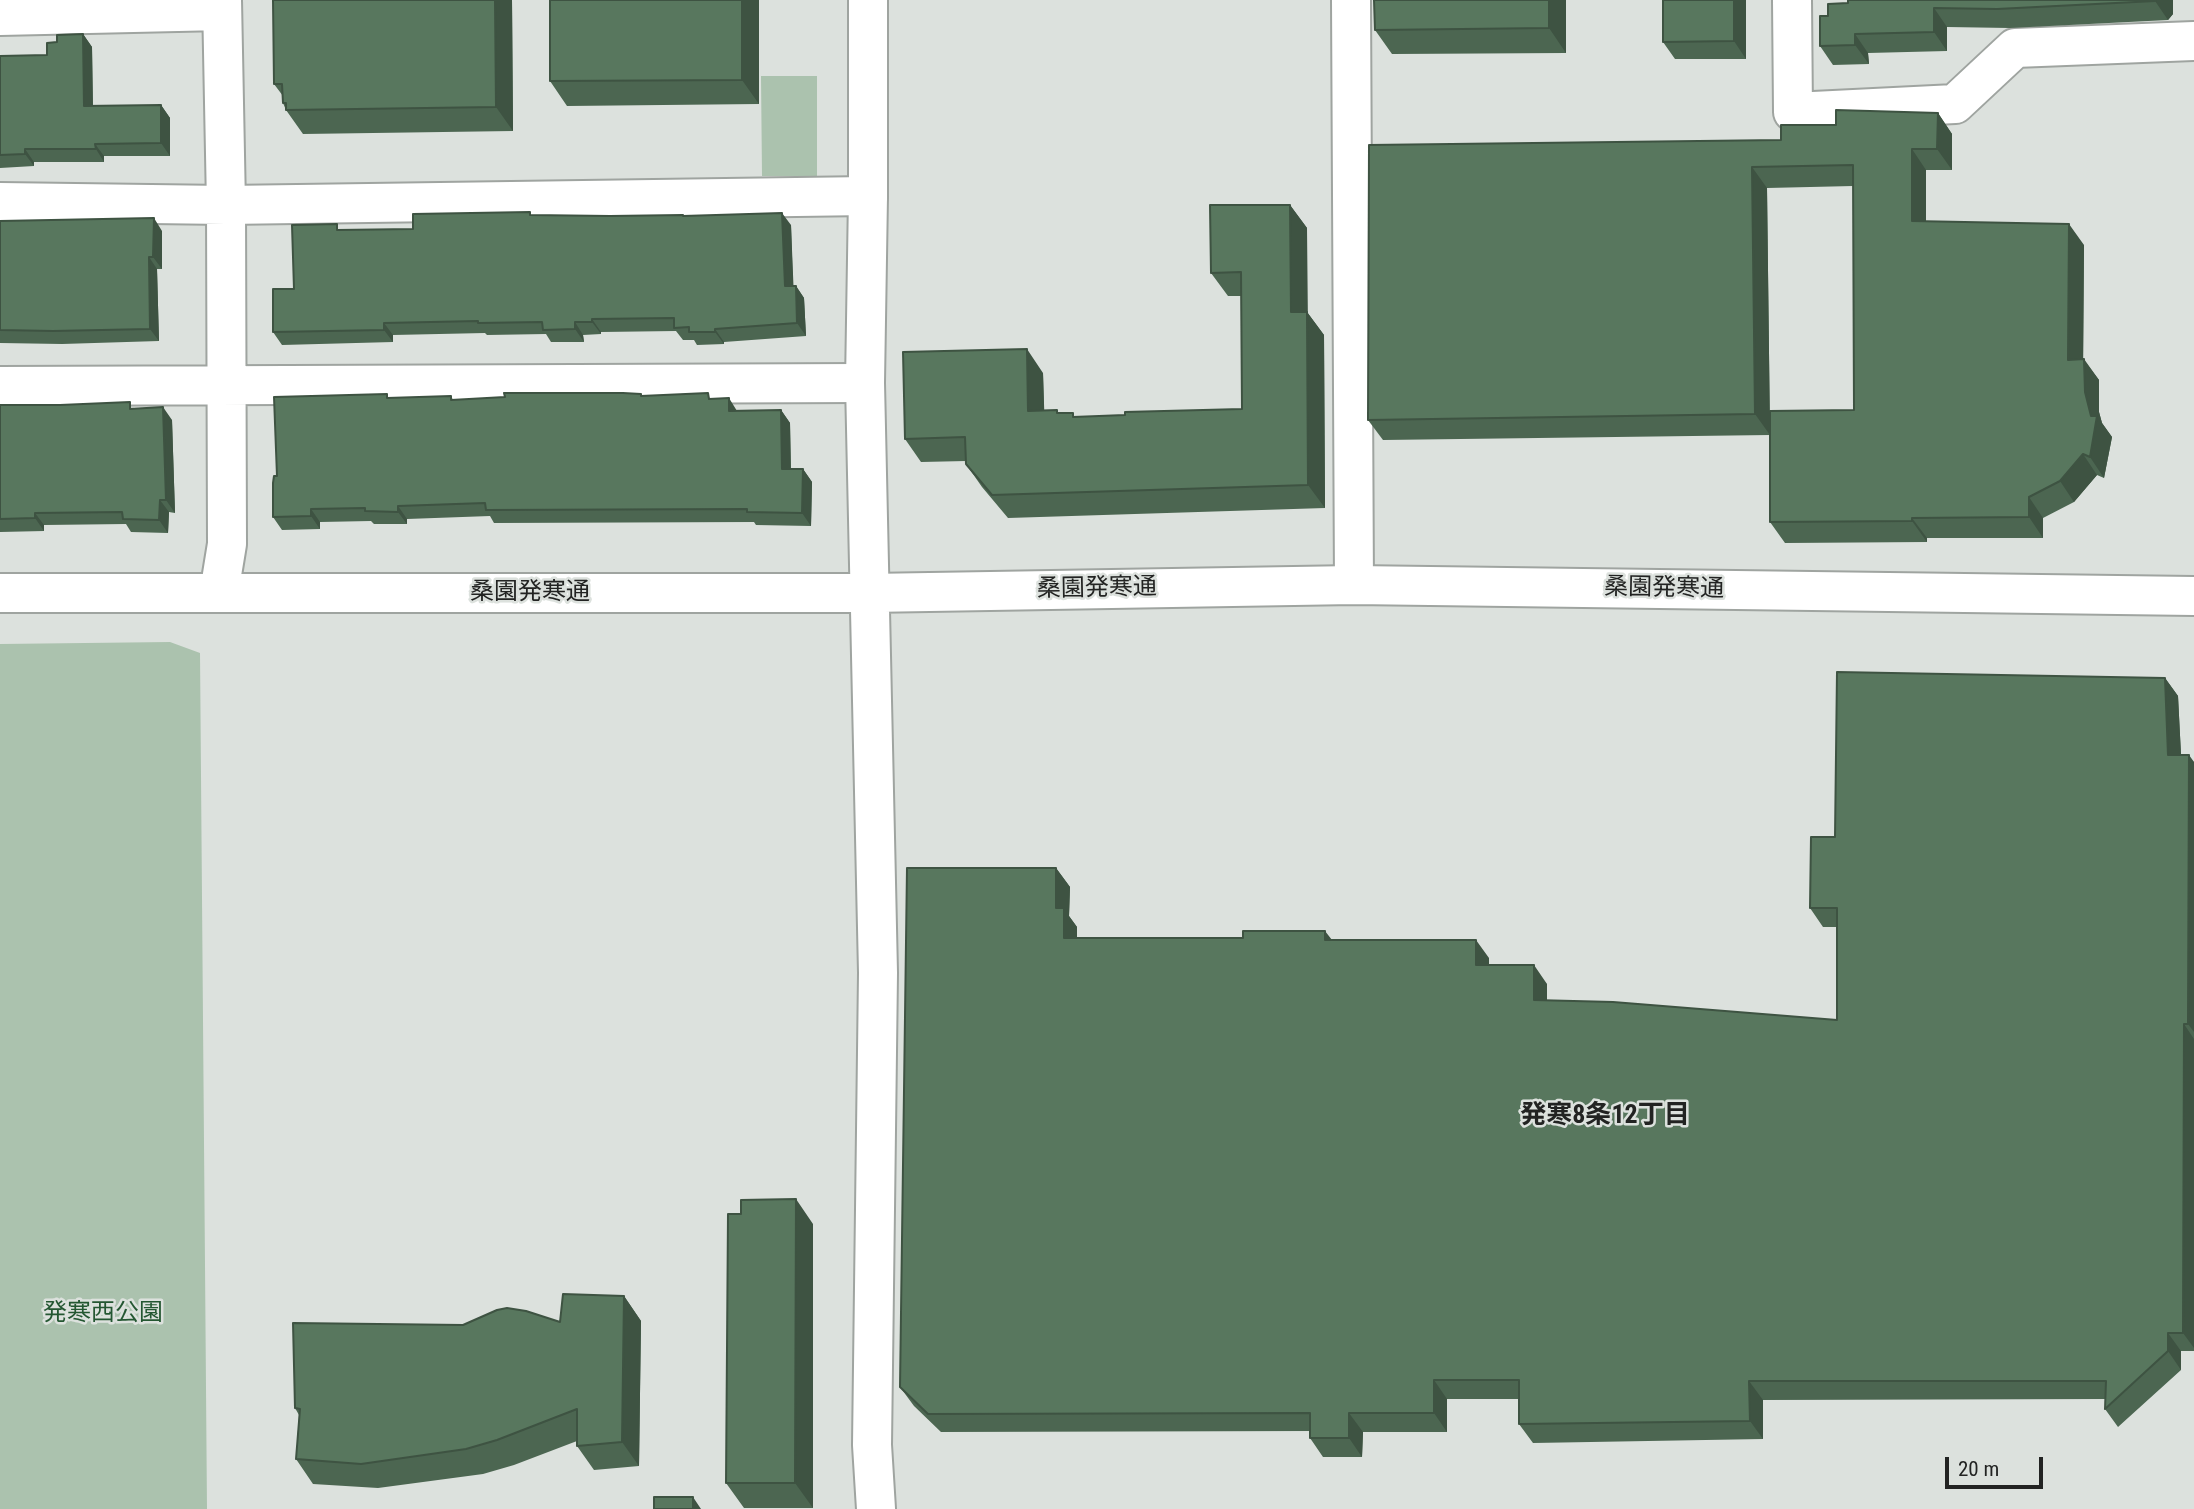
<!DOCTYPE html>
<meta charset="utf-8">
<style>
body{margin:0}
#map{position:relative;width:2194px;height:1509px;overflow:hidden;background:#dce1dd;font-family:"Roboto Condensed",sans-serif}
canvas{display:block}
.scale{position:absolute;left:1945px;top:1457px;width:98px;height:32px;box-sizing:border-box;border:4px solid #222322;border-top:0;padding-left:9px;font-size:21px;line-height:24px;white-space:nowrap;color:#222322;-webkit-text-stroke:5px #dce1dd;paint-order:stroke}
</style>
<div id="map">
<canvas width="2194" height="1509"></canvas>
<div class="scale">20 m</div>
</div>
<script>
const g = document.querySelector('canvas').getContext('2d');
g.lineJoin = 'round';
function paint(path, color) { g.fillStyle = color; g.fill(path, 'evenodd'); }
function trace(path, color, width, dash) { g.strokeStyle = color; g.lineWidth = width; g.lineCap = dash ? 'butt' : 'round'; g.setLineDash(dash || []); g.stroke(path); }
function label(font, color, halo, rows, align = 'center') {
  g.font = font + ' "Roboto Condensed","Noto Sans JP",sans-serif'; g.lineWidth = 5; g.setLineDash([]); g.textBaseline = 'middle'; g.strokeStyle = halo; g.fillStyle = color; for (const [text, x, y, turn = 0] of rows) {
    g.save(); g.translate(x, y); g.rotate((+turn || 0) * Math.PI / 180); g.textAlign = isNaN(turn) ? turn : align; if (halo) g.strokeText(text, 0, 0); g.fillText(text, 0, 0); g.restore();
  }
}
const green = new Path2D(`
 M 761,76 L 817,76 L 817,176 L 762,176 Z
 M 170,642 L 200,653 L 207,1509 L 0,1509 L 0,644 Z`);
const street = new Path2D(`
 M 1351,0 L 1354,585
 M 1792,0 L 1793,112 L 1955,104 L 2015,48 L 2194,41
 M 0,16 L 222,11
 M 0,202 L 226,205 L 868,196
 M 0,386 L 865,383
 M 219,593 L 227,544 L 226,205 L 222,0`);
const secondary = new Path2D(`
 M 868,0 L 868,196 L 865,383 L 878,973 L 872,1445 L 876,1509
 M 0,593 L 869,593 L 1354,585 L 2194,596`);
const wall = new Path2D(`
 M 273,0 L 512,0 L 513,131 L 303,134 L 286,110 L 283,103 L 283,96 L 274,84 Z
 M 550,0 L 759,0 L 759,104 L 567,106 L 550,81 Z
 M 1374,0 L 1566,0 L 1566,53 L 1392,54 L 1375,30 Z
 M 1746,0 L 1746,59 L 1675,59 L 1663,42 Z
 M 2173,0 L 2173,14 L 2168,20 L 2010,28 L 1947,27 L 1947,51 L 1868,53 L 1869,64 L 1833,65 L 1820,46 L 1828,16 L 1828,4 Z
 M 83,34 L 92,47 L 93,106 L 161,105 L 170,118 L 170,156 L 104,156 L 104,162 L 34,162 L 34,166 L 0,168 L 0,56 L 47,55 L 57,42 Z
 M 1938,113 L 1952,134 L 1952,170 L 1926,170 L 1926,221 L 2084,245 L 2083,359 L 2099,380 L 2099,412 L 2102,423 L 2112,437 L 2104,478 L 2097,475 L 2074,502 L 2043,518 L 2043,538 L 1927,538 L 1927,542 L 1785,543 L 1770,522 L 1854,410 L 1853,186 L 1767,188 L 1770,435 L 1383,440 L 1368,420 L 1781,140 L 1836,125 Z
 M 1290,205 L 1307,228 L 1307,312 L 1324,335 L 1325,508 L 1008,518 L 982,487 L 966,464 L 966,461 L 921,462 L 905,439 L 1043,373 L 1044,410 L 1075,417 L 1125,415 L 1242,409 L 1241,296 L 1228,296 L 1211,273 Z
 M 532,215 L 610,216 L 683,215 L 684,216 L 791,225 L 793,286 L 796,286 L 804,298 L 806,336 L 724,342 L 724,344 L 697,345 L 694,340 L 683,340 L 676,331 L 601,332 L 601,334 L 583,335 L 584,342 L 551,342 L 546,334 L 487,335 L 485,333 L 393,335 L 393,342 L 282,345 L 273,332 L 294,289 L 341,230 L 413,229 Z
 M 0,221 L 162,231 L 162,269 L 157,269 L 159,341 L 62,344 L 0,343 Z
 M 451,396 L 453,400 L 643,396 L 713,399 L 737,411 L 781,410 L 790,423 L 791,469 L 803,469 L 812,482 L 811,526 L 756,525 L 754,522 L 494,523 L 490,516 L 407,519 L 407,524 L 374,524 L 371,521 L 320,522 L 320,529 L 282,530 L 273,517 L 277,476 L 389,398 Z
 M 0,405 L 135,408 L 172,420 L 175,513 L 169,512 L 168,533 L 131,532 L 126,524 L 44,525 L 44,531 L 0,532 Z
 M 2165,678 L 2178,696 L 2181,755 L 2194,762 L 2194,1351 L 2181,1351 L 2181,1370 L 2118,1427 L 2105,1409 L 2105,1399 L 1763,1400 L 1763,1439 L 1533,1443 L 1519,1424 L 1519,1399 L 1447,1399 L 1447,1432 L 1363,1432 L 1362,1457 L 1323,1457 L 1310,1438 L 1310,1431 L 941,1432 L 914,1406 L 900,1387 L 1056,868 L 1070,887 L 1069,916 L 1077,927 L 1077,938 L 1332,940 L 1489,958 L 1489,965 L 1547,984 L 1547,1001 L 1837,1020 L 1837,927 L 1823,927 L 1810,908 L 1835,837 Z
 M 813,1224 L 813,1508 L 744,1508 L 726,1483 Z
 M 624,1296 L 641,1321 L 639,1466 L 594,1470 L 577,1446 L 577,1441 L 514,1465 L 483,1474 L 378,1488 L 313,1484 L 296,1459 L 299,1415 L 295,1408 L 463,1325 L 560,1322 Z`);
const shadedWall = new Path2D(`
 M 495,0 L 512,0 L 513,131 L 496,107 Z
 M 742,0 L 759,0 L 759,104 L 742,80 Z
 M 1549,0 L 1566,0 L 1566,53 L 1549,28 Z
 M 1734,0 L 1746,0 L 1746,59 L 1734,41 Z
 M 2156,0 L 2173,0 L 2173,14 L 2168,20 L 2155,1 Z
 M 1934,8 L 1947,27 L 1947,51 L 1934,32 Z
 M 83,34 L 92,47 L 93,119 L 84,106 Z
 M 1855,34 L 1868,53 L 1869,64 L 1855,45 Z
 M 161,105 L 170,118 L 170,156 L 161,143 Z
 M 1938,113 L 1952,134 L 1952,170 L 1937,149 Z
 M 95,144 L 104,156 L 104,162 L 96,149 Z
 M 25,149 L 34,162 L 34,166 L 25,154 Z
 M 1912,149 L 1926,170 L 1926,241 L 1912,221 Z
 M 1752,167 L 1767,188 L 1770,435 L 1755,414 Z
 M 1290,205 L 1307,228 L 1308,329 L 1307,312 L 1324,335 L 1325,508 L 1308,485 L 1291,312 Z
 M 782,213 L 791,225 L 794,299 L 785,286 Z
 M 154,218 L 162,231 L 162,269 L 153,257 Z
 M 2069,224 L 2084,245 L 2083,380 L 2068,360 Z
 M 149,257 L 157,269 L 159,341 L 150,329 Z
 M 796,286 L 804,298 L 806,336 L 797,323 Z
 M 592,319 L 601,332 L 601,334 L 592,322 Z
 M 575,322 L 583,335 L 584,342 L 575,329 Z
 M 384,323 L 393,335 L 393,342 L 384,330 Z
 M 715,329 L 724,342 L 724,344 L 715,332 Z
 M 1027,349 L 1043,373 L 1045,434 L 1028,411 Z
 M 2084,359 L 2099,380 L 2099,412 L 2102,423 L 2112,437 L 2104,478 L 2090,457 L 2091,416 L 2085,392 Z
 M 729,398 L 737,411 L 729,411 Z
 M 163,407 L 172,420 L 175,513 L 166,500 Z
 M 781,410 L 790,423 L 791,481 L 782,469 Z
 M 2083,454 L 2097,475 L 2074,502 L 2060,481 Z
 M 803,469 L 812,482 L 811,526 L 802,513 Z
 M 2029,497 L 2043,518 L 2043,538 L 2029,517 Z
 M 160,500 L 169,512 L 168,533 L 159,520 Z
 M 398,506 L 407,519 L 407,524 L 398,512 Z
 M 311,509 L 320,522 L 320,529 L 311,516 Z
 M 35,513 L 44,525 L 44,531 L 35,518 Z
 M 1912,518 L 1927,538 L 1927,542 L 1912,521 Z
 M 2165,678 L 2178,696 L 2182,774 L 2168,755 Z
 M 2189,755 L 2194,762 L 2194,1032 L 2188,1024 Z
 M 1056,868 L 1070,887 L 1069,916 L 1077,927 L 1077,957 L 1064,938 L 1056,908 Z
 M 1325,931 L 1339,949 L 1325,940 Z
 M 1476,940 L 1489,958 L 1489,984 L 1476,965 Z
 M 1534,965 L 1547,984 L 1547,1019 L 1534,1000 Z
 M 2184,1024 L 2194,1039 L 2194,1348 L 2183,1333 Z
 M 796,1199 L 813,1224 L 813,1508 L 795,1483 Z
 M 624,1296 L 641,1321 L 639,1466 L 622,1442 Z
 M 2168,1333 L 2181,1351 L 2181,1370 L 2168,1351 Z
 M 1434,1380 L 1447,1399 L 1447,1432 L 1434,1413 Z
 M 1749,1381 L 1763,1400 L 1763,1439 L 1750,1421 Z
 M 1349,1413 L 1363,1432 L 1362,1457 L 1349,1438 Z
 M 693,1497 L 701,1509 L 693,1509 Z`);
const building = new Path2D(`
 M 273,0 L 495,0 L 496,107 L 286,110 L 286,103 L 283,103 L 282,84 L 274,84 Z
 M 550,0 L 742,0 L 742,80 L 550,81 Z
 M 1374,0 L 1549,0 L 1549,28 L 1375,30 Z
 M 1663,0 L 1734,0 L 1734,41 L 1663,42 Z
 M 1848,0 L 2156,0 L 2155,1 L 1997,9 L 1934,8 L 1934,32 L 1855,34 L 1855,45 L 1820,46 L 1820,16 L 1828,16 L 1828,4 L 1848,3 Z
 M 83,34 L 84,106 L 161,105 L 161,143 L 95,144 L 96,149 L 25,149 L 25,154 L 0,155 L 0,56 L 47,55 L 47,43 L 57,42 L 57,35 Z
 M 1836,110 L 1938,113 L 1937,149 L 1912,149 L 1912,221 L 2069,224 L 2068,360 L 2084,359 L 2085,392 L 2091,416 L 2097,416 L 2090,457 L 2083,454 L 2060,481 L 2029,497 L 2029,517 L 1912,518 L 1912,521 L 1770,522 L 1770,411 L 1854,410 L 1853,165 L 1752,167 L 1755,414 L 1368,420 L 1369,145 L 1781,140 L 1781,125 L 1836,125 Z
 M 1210,205 L 1290,205 L 1291,312 L 1307,312 L 1308,485 L 992,495 L 966,464 L 965,437 L 905,439 L 903,352 L 1027,349 L 1028,411 L 1057,410 L 1057,413 L 1073,413 L 1073,417 L 1125,415 L 1125,412 L 1242,409 L 1241,272 L 1211,273 Z
 M 530,212 L 530,215 L 610,216 L 683,215 L 683,216 L 782,213 L 785,286 L 796,286 L 797,323 L 715,329 L 715,332 L 689,332 L 689,327 L 674,328 L 674,318 L 592,319 L 592,322 L 575,322 L 575,329 L 543,330 L 542,322 L 478,323 L 478,321 L 384,323 L 384,330 L 273,332 L 273,289 L 294,289 L 292,225 L 337,224 L 337,230 L 413,229 L 413,214 Z
 M 154,218 L 153,257 L 149,257 L 150,329 L 53,331 L 0,330 L 0,221 Z
 M 504,393 L 623,393 L 641,394 L 641,396 L 708,393 L 709,399 L 729,398 L 729,411 L 781,410 L 782,469 L 803,469 L 802,513 L 747,512 L 747,509 L 486,510 L 485,503 L 398,506 L 398,512 L 365,511 L 365,508 L 311,509 L 311,516 L 273,517 L 273,483 L 274,476 L 277,476 L 274,397 L 387,394 L 387,398 L 451,396 L 451,400 L 505,397 Z
 M 130,402 L 130,409 L 163,407 L 166,500 L 160,500 L 159,520 L 123,519 L 122,512 L 35,513 L 35,518 L 0,519 L 0,405 L 60,405 Z
 M 1837,672 L 2165,678 L 2168,755 L 2189,755 L 2188,1024 L 2184,1024 L 2183,1333 L 2168,1333 L 2168,1351 L 2105,1409 L 2106,1381 L 1749,1381 L 1750,1421 L 1519,1424 L 1519,1380 L 1434,1380 L 1434,1413 L 1349,1413 L 1349,1438 L 1310,1438 L 1310,1413 L 928,1414 L 900,1387 L 907,868 L 1056,868 L 1056,908 L 1064,908 L 1064,938 L 1243,938 L 1243,931 L 1325,931 L 1325,940 L 1476,940 L 1476,965 L 1534,965 L 1534,1000 L 1613,1002 L 1837,1020 L 1837,908 L 1810,908 L 1811,837 L 1835,837 Z
 M 796,1199 L 795,1483 L 726,1483 L 728,1214 L 741,1214 L 741,1200 Z
 M 563,1294 L 624,1296 L 622,1442 L 577,1446 L 577,1409 L 497,1440 L 466,1449 L 361,1464 L 296,1459 L 300,1409 L 295,1408 L 293,1323 L 463,1325 L 497,1310 L 507,1308 L 526,1311 L 560,1322 Z
 M 654,1497 L 693,1497 L 693,1509 L 654,1509 Z`);
const streetNames = [
 ["桑園発寒通",1097,589,-1],
 ["桑園発寒通",1664,589,1],
 ["桑園発寒通",530,593]
];
const parkNames = [
 ["発寒西公園",103,1314]
];
const neighbourhoodNames = [
 ["発寒8条12丁目",1605,1116]
];
paint(green, '#abc2ae');
trace(street, '#9fa4a0', 42);
trace(secondary, '#9fa4a0', 42);
trace(street, '#fff', 38);
trace(secondary, '#fff', 38);
paint(wall, '#4c6651');
paint(shadedWall, '#3e5342');
paint(building, '#58775e');
trace(building, '#3e5342', 2);
label('24px', '#222322', '#dce1dd', streetNames);
label('24px', '#245732', '#dce1dd', parkNames);
label('bold 26px', '#222322', '#dce1dd', neighbourhoodNames);
</script>
